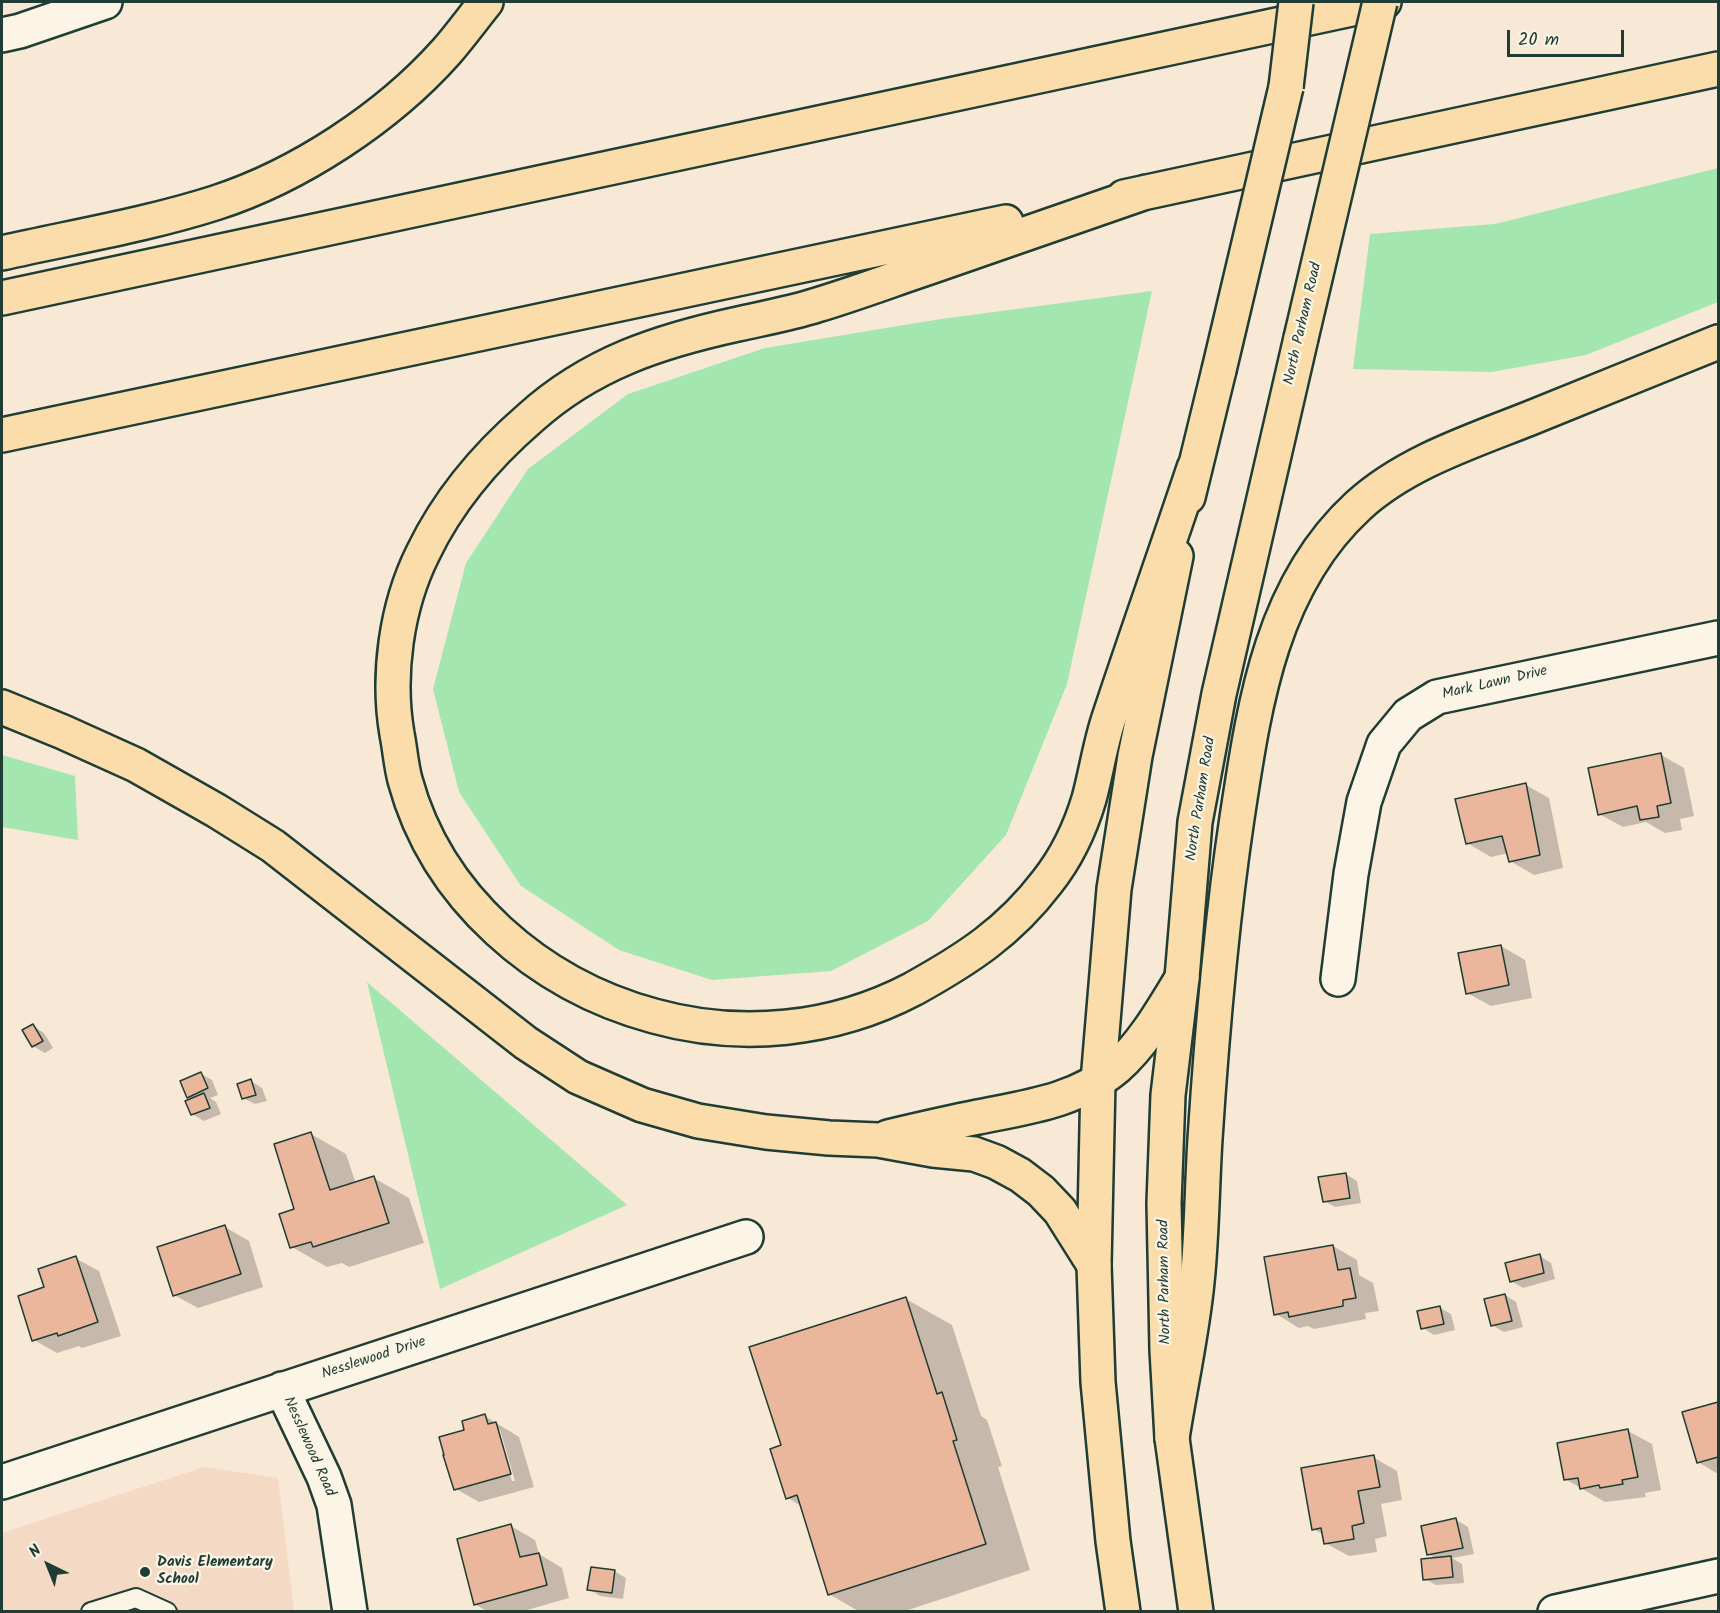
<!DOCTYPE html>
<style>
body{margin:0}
#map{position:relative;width:1720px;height:1613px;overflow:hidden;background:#f8e8d6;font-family:Kalam,sans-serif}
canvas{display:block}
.frame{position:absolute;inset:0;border:3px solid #1f3d34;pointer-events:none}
.north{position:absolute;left:18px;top:1535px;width:60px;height:60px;-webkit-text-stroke:4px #fcf5e5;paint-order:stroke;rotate:317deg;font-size:16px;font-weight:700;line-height:24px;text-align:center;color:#1f3d34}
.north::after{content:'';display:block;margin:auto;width:21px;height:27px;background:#1f3d34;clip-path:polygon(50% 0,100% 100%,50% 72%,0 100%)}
.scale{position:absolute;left:1507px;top:30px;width:117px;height:27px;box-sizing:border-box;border:3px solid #1f3d34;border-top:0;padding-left:8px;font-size:18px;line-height:21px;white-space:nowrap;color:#1f3d34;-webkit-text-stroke:4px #fcf5e5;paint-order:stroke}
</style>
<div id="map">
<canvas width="1720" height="1613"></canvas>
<div class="frame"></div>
<div class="north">N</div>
<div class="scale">20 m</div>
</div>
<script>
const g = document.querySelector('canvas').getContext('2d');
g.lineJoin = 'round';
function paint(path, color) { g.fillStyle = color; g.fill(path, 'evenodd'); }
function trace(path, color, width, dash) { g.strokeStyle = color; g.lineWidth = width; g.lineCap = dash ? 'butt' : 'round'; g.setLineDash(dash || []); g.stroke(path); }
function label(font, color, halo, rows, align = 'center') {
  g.font = font + ' Kalam,sans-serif'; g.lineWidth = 4.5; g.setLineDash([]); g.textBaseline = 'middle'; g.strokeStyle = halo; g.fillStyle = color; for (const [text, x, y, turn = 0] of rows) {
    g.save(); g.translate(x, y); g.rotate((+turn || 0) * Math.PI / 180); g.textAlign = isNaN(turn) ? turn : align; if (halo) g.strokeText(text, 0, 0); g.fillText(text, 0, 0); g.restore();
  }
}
const built = new Path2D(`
 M 204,1467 L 278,1478 L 294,1611 L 2,1611 L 2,1533 Z`);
const green = new Path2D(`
 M 1718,168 L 1718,302 L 1586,355 L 1492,372 L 1353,369 L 1370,234 L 1495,224 Z
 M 1152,291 L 1067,684 L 1006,835 L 928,921 L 831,971 L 712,980 L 619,950 L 521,886 L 459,792 L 433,689 L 466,563 L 528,469 L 628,394 L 765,348 L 941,319 Z
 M 2,755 L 75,776 L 78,840 L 2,827 Z
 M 367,982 L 627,1205 L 440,1289 Z`);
const shadow = new Path2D(`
 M 1661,755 L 1684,768 L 1694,816 L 1680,819 L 1682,830 L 1665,833 L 1646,822 L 1623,827 L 1599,814 Z
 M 1526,785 L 1549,798 L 1563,868 L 1534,875 L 1510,861 L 1508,853 L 1491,857 L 1467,843 Z
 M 1501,946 L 1525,960 L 1532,998 L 1491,1006 L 1467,993 Z
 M 33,1026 L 44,1033 L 53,1048 L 45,1053 L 33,1046 Z
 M 201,1074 L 212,1080 L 218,1095 L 210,1098 L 216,1102 L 221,1114 L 204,1121 L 192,1114 L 193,1099 L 188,1096 Z
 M 251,1081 L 262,1088 L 267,1101 L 255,1104 L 243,1098 Z
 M 311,1134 L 346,1154 L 356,1184 L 374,1178 L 409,1198 L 424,1243 L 349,1267 L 342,1263 L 327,1267 L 292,1247 L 296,1210 Z
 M 1346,1174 L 1357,1181 L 1361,1203 L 1335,1207 L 1324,1201 Z
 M 225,1227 L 249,1241 L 263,1287 L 198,1308 L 174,1295 Z
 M 1333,1246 L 1357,1260 L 1359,1275 L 1373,1283 L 1379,1311 L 1365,1313 L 1366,1319 L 1314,1329 L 1308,1326 L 1299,1328 L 1276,1314 Z
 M 1540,1256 L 1551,1263 L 1555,1279 L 1523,1288 L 1511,1281 Z
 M 75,1258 L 99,1271 L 121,1336 L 82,1348 L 79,1346 L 57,1353 L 34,1340 Z
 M 1505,1295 L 1516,1302 L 1523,1327 L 1504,1332 L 1492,1325 Z
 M 906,1299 L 952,1325 L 981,1416 L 987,1420 L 1002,1466 L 998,1467 L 1030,1570 L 902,1612 L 860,1612 L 829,1594 L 801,1506 L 788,1498 L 783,1446 Z
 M 1440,1308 L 1451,1314 L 1455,1330 L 1434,1335 L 1423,1328 Z
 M 1718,1403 L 1718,1474 L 1698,1462 L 1684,1413 Z
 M 485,1416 L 519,1437 L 534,1487 L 479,1502 L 456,1489 L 466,1431 ZM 497,1430 L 500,1430 L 515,1481 L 512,1481 Z
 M 1628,1431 L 1652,1444 L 1661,1490 L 1645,1493 L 1646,1497 L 1605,1502 L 1565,1479 Z
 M 1373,1457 L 1397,1471 L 1402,1500 L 1381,1504 L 1387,1536 L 1375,1539 L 1377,1552 L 1349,1556 L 1325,1543 L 1324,1535 L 1313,1529 Z
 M 1456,1520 L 1468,1527 L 1474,1554 L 1452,1558 L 1462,1564 L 1464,1583 L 1436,1585 L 1425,1579 L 1436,1559 L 1428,1554 Z
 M 511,1526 L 535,1540 L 539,1554 L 562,1568 L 569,1598 L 520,1612 L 488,1612 L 475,1604 Z
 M 614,1571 L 626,1578 L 623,1599 L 600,1596 L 589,1589 Z`);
const building = new Path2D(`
 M 1661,753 L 1671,803 L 1657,806 L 1659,817 L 1640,820 L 1637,806 L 1598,815 L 1588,768 Z
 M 1526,783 L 1540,855 L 1509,862 L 1502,836 L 1466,844 L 1455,799 Z
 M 1501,945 L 1509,985 L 1466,994 L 1458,953 Z
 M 33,1024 L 43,1041 L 32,1047 L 22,1030 Z
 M 201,1072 L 208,1088 L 187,1098 L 180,1081 Z
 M 251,1079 L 256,1095 L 242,1099 L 237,1084 Z
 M 204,1093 L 210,1108 L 191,1115 L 185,1101 Z
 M 311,1132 L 330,1190 L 374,1176 L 389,1223 L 313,1247 L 311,1242 L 290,1248 L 279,1214 L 294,1209 L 274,1144 Z
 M 1346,1173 L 1350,1198 L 1323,1202 L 1318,1177 Z
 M 225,1225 L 241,1274 L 173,1296 L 157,1247 Z
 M 1333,1245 L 1338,1270 L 1350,1268 L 1356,1298 L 1343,1300 L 1343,1306 L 1289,1317 L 1288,1312 L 1274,1315 L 1264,1257 Z
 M 1540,1254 L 1544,1273 L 1510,1282 L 1505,1263 Z
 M 76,1256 L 98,1322 L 58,1336 L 57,1333 L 32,1341 L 18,1296 L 44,1287 L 38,1269 Z
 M 1505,1294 L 1512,1321 L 1491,1326 L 1484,1299 Z
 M 906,1297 L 937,1394 L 942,1392 L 957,1440 L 953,1441 L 986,1544 L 828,1595 L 797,1495 L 786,1499 L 770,1449 L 781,1445 L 749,1347 Z
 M 1440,1306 L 1444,1324 L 1421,1329 L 1417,1311 Z
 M 1718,1402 L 1718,1457 L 1697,1463 L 1682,1412 Z
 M 485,1414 L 488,1424 L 496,1422 L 511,1474 L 454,1490 L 443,1455 L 444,1455 L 439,1437 L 464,1430 L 462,1421 Z
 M 1628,1429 L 1638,1477 L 1622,1480 L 1623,1484 L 1600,1488 L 1599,1485 L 1580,1489 L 1578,1478 L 1564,1480 L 1557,1443 Z
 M 1374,1455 L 1380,1487 L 1358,1491 L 1364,1523 L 1352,1526 L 1354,1539 L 1324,1544 L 1321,1528 L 1312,1530 L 1301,1468 Z
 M 1456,1518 L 1463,1548 L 1427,1555 L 1421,1526 Z
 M 511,1524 L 520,1557 L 539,1553 L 547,1585 L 474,1605 L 457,1539 Z
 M 1451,1556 L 1453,1577 L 1423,1580 L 1421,1559 Z
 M 591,1567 L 615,1570 L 612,1593 L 587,1590 Z`);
const service = new Path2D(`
 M 91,1612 L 136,1598 L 167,1612`);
const minor = new Path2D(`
 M 1338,979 L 1351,874 L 1364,802 L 1384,744 L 1408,715 L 1437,697 L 1718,638
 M 282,1389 L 324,1477 L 334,1505 L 350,1612
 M 2,1482 L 746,1237
 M 1555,1612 L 1718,1576`);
const tertiary = new Path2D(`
 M 2,35 L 20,31 L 105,2`);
const trunk = new Path2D(`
 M 1188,497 L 1219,370
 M 1123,1612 L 1113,1541 L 1098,1382 L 1094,1265 L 1098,1081 L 1114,889 L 1135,756 L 1176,556
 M 1196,1612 L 1172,1438 L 1167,1350 L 1164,1203 L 1168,1095 L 1182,978 L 1195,822 L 1219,694 L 1301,338`);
const motorway = new Path2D(`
 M 1146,192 C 1073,217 1000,242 927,268 C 891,280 854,294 817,305 C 792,313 765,318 738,324 C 660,341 591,363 530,418 C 486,456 448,501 423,553 C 396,607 387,676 397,734 C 400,749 401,765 405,780 C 437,898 539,985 654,1016 C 740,1040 833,1031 913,989 C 967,959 1009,932 1047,882 C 1066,858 1080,829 1089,799 C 1096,773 1100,746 1108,721 C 1136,636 1166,552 1194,468
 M 1124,197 L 1718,69
 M 2,253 C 73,237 146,225 215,203 C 299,176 388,117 446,52 C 460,36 473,18 486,2
 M 2,298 L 1384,2
 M 2,435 L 1006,222
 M 2,707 L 63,732 L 136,765 L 217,811 L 273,846 L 526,1043 L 578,1077 L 642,1105 L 698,1121 L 766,1132 L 829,1138 L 878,1140 L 933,1150 L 974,1154 L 996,1162 L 1020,1175 L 1041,1191 L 1060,1211 L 1094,1265
 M 888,1137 C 918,1130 948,1123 978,1117 C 1028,1107 1077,1101 1117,1067 C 1144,1043 1163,1009 1182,978
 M 1172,1438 C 1180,1386 1192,1334 1197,1282 C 1202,1235 1202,1186 1205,1139 C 1212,1031 1221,925 1237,818 C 1254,707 1270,587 1358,506 C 1405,463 1470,442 1528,419 C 1591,393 1655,368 1718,342`);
const trunkBridge = new Path2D(`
 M 1301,338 L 1380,2
 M 1219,370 L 1286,87`);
const motorwayBridge = new Path2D(`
 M 1286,87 L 1296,2`);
const markers = [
 [145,1572,6,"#1f3d34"]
];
const streetNames = [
 ["North Parham Road",1304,324,-77],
 ["Mark Lawn Drive",1495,684,-13],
 ["North Parham Road",1202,799,-81],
 ["North Parham Road",1166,1282,-91],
 ["Nesslewood Drive",374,1359,-18],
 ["Nesslewood Road",308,1447,66]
];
const poiNames = [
 ["Davis Elementary",157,1563],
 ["School",157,1580]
];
paint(built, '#f4d9c5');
paint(green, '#a4e6b0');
paint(shadow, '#0003');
paint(building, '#eab69c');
trace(building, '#1f3d34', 1.5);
trace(service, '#1f3d34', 22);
trace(minor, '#1f3d34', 38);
trace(tertiary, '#1f3d34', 38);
trace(trunk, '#1f3d34', 38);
trace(motorway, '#1f3d34', 38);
trace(service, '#fcf5e5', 18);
trace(minor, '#fcf5e5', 33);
trace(tertiary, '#fcf5e5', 33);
trace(trunk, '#faddab', 33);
trace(motorway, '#faddab', 33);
trace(trunkBridge, '#1f3d34', 38, []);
trace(motorwayBridge, '#1f3d34', 38, []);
trace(trunkBridge, '#faddab', 33);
trace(motorwayBridge, '#faddab', 33);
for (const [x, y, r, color] of markers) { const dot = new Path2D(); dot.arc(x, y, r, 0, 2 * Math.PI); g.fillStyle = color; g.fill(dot); trace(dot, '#fcf5e5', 2); }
label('15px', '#1f3d34', '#fcf5e5', streetNames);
label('bold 15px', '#1f3d34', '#fcf5e5', poiNames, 'left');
</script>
